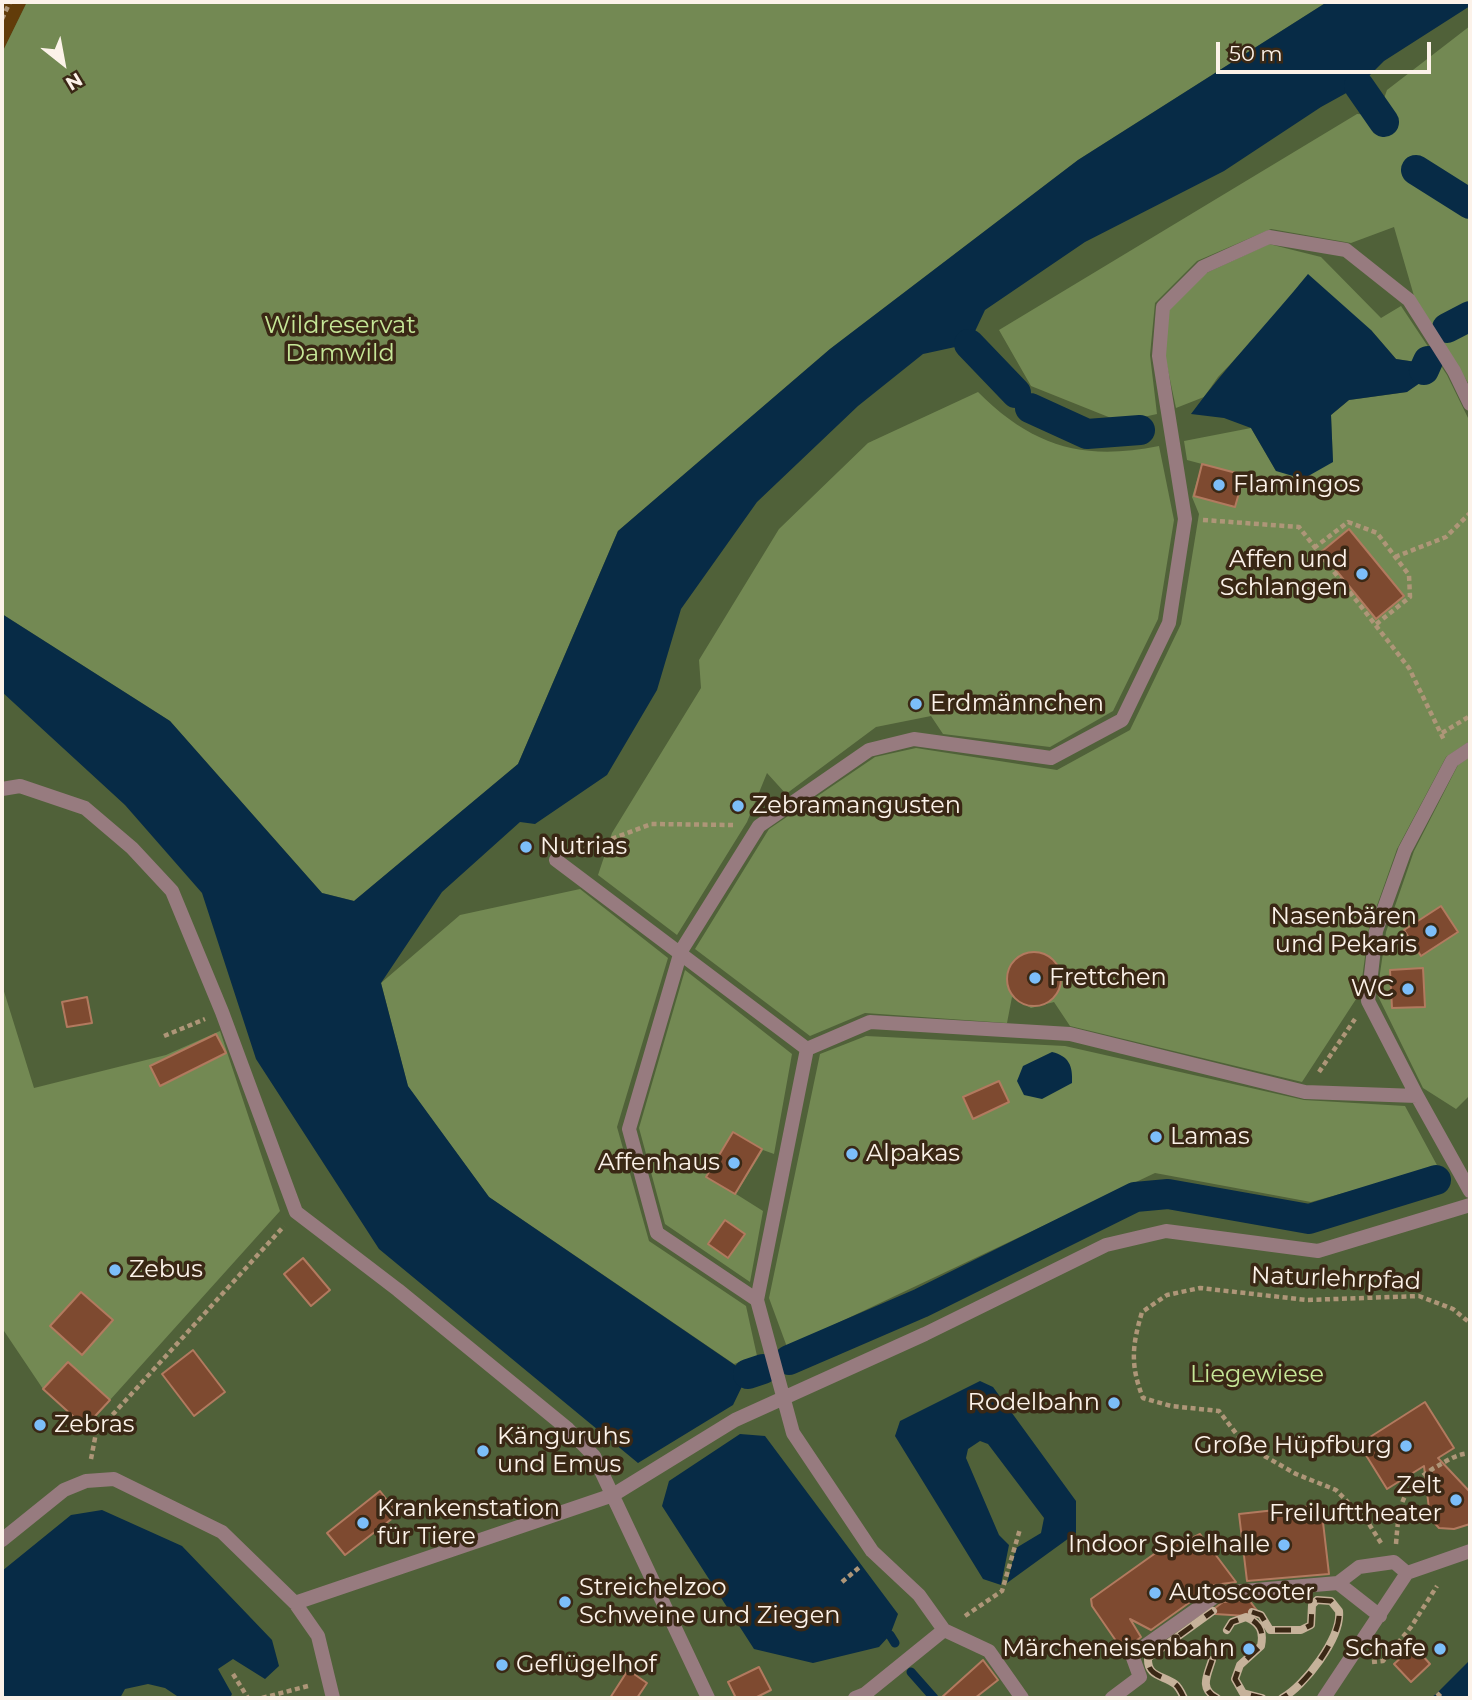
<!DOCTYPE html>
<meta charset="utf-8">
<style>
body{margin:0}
#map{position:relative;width:1472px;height:1700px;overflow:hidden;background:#623c0a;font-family:Montserrat,sans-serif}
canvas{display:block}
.frame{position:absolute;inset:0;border:4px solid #fcf2e9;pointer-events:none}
.north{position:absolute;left:28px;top:28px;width:70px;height:70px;-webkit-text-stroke:5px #3a2815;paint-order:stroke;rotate:149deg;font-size:19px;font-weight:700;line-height:28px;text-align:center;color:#fcf2e9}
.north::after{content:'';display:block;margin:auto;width:24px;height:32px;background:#fcf2e9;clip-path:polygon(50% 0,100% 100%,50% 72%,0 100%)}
.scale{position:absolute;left:1216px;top:42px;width:215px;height:32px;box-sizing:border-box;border:4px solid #fcf2e9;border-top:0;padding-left:9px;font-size:21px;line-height:24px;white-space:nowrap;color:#fcf2e9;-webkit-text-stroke:5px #3a2815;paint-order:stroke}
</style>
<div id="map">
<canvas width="1472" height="1700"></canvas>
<div class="frame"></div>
<div class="north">N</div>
<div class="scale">50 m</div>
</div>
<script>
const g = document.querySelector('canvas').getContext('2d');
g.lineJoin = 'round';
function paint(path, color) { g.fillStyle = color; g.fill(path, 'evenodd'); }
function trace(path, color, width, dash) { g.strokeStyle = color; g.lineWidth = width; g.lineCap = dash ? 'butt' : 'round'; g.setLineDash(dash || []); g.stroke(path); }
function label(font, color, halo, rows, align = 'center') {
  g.font = font + ' Montserrat,sans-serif'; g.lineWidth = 7; g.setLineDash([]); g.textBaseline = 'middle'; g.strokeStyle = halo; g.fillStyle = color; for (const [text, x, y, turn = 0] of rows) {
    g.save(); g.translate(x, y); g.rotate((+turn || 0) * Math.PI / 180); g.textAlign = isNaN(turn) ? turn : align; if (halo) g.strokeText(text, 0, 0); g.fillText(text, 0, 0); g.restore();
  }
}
const green = new Path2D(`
 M 27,2 L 1470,2 L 1470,1698 L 2,1698 L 2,53 Z`);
const forest = new Path2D(`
 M 27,2 L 1327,2 L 1078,160 L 830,349 L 618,531 L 518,764 L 354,901 L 322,893 L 170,721 L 2,614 L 2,53 Z
 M 1470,26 L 1470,386 L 1414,296 L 1394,227 L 1351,243 L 1271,229 L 1197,261 L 1155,303 L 1150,355 L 1157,414 L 1121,422 L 1031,386 L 999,330 L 1357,114 L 1378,115 L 1387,90 Z
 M 1269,244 L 1321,257 L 1381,318 L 1401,306 L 1447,375 L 1470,422 L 1470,741 L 1446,757 L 1397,849 L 1369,928 L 1360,993 L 1302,1082 L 1070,1026 L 1054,1002 L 1031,1008 L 1012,997 L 1007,1023 L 865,1013 L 810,1036 L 695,949 L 769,829 L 875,757 L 916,748 L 1057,770 L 1130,730 L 1181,624 L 1199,514 L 1192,497 L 1202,464 L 1187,460 L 1184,441 L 1251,428 L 1276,471 L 1333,462 L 1331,415 L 1349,400 L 1407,392 L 1416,362 L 1396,359 L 1371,330 L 1262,331 L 1218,377 L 1204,397 L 1176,408 L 1165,356 L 1168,309 L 1204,274 Z
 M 978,392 C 1033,447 1083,461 1159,446 L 1174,520 L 1158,619 L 1113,711 L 1050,747 L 943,734 L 931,716 L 876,727 L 786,794 L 767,773 L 747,822 L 677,935 L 598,875 L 612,833 L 701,688 L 699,660 L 779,529 L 868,443 Z
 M 1470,757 L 1470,1095 L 1456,1109 L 1423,1088 L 1377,994 L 1386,932 L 1414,851 L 1458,765 Z
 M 580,889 L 668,958 L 617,1127 L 649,1241 L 746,1306 L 757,1356 L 734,1364 L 489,1197 L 408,1087 L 381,983 L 460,915 Z
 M 685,970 L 792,1054 L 774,1154 L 763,1150 L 736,1194 L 763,1211 L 750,1282 L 665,1224 L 639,1128 Z
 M 2,985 L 34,1088 L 166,1055 L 220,1031 L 280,1211 L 110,1400 L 68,1362 L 43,1389 L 2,1328 Z
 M 866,1036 L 1065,1046 L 1304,1100 L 1405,1106 L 1438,1167 L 1311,1202 L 1155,1173 L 787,1347 L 769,1298 L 820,1054 Z`);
const water = new Path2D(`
 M 1327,2 L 1470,2 L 1470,6 L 1384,61 L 1359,86 L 1321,107 L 1224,171 L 1085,242 L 985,310 L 969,344 L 923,354 L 858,406 L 757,502 L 681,609 L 657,690 L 607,775 L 535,824 L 520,822 L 442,892 L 381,983 L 408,1086 L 489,1197 L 748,1374 L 733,1405 L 638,1463 L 379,1249 L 256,1059 L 202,893 L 125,805 L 2,692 L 2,614 L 170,721 L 322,893 L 354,901 L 518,764 L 618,531 L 830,349 L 1078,160 Z
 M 1308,274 L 1371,330 L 1396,359 L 1416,362 L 1424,370 L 1420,383 L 1407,392 L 1349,400 L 1331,415 L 1333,462 L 1303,479 L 1276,471 L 1251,428 L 1224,418 L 1191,414 C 1227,365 1270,321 1308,274 Z
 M 1052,1052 C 1069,1056 1073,1066 1072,1083 L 1042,1099 L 1024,1095 L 1017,1081 L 1023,1066 Z
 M 980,1381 L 993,1387 L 1076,1501 L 1076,1533 L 1007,1583 L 1016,1548 L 1041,1533 L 1044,1518 L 988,1444 L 980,1441 L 968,1449 L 966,1458 L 999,1535 L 1009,1545 L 1001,1585 L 983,1579 L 895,1436 L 900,1421 Z
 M 740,1434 L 765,1436 L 898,1614 L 890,1635 L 879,1647 L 813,1663 L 754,1649 L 662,1506 L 669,1481 Z
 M 102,1510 L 182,1546 L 272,1640 L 279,1666 L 265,1679 L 233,1659 L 218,1669 L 232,1694 L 230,1698 L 180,1698 L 165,1688 L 148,1684 L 125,1689 L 120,1698 L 2,1698 L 2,1571 L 71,1515 Z
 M 1470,1660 L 1470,1698 L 1431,1698 L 1437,1693 Z`);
const stream = new Path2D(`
 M 890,1635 L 895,1643
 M 911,1672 L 934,1698`);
const canal = new Path2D(`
 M 1359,86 L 1384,122
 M 1416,170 L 1470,204
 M 1447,328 L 1470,316
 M 969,344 L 1016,393
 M 1424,370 L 1428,361
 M 1030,408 L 1087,434 L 1140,430
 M 789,1360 L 921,1303 L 1135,1197 L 1168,1194 L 1309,1219 L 1436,1180
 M 748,1374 L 763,1369`);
const building = new Path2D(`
 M 1202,464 L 1244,475 L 1235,507 L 1194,496 Z
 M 1349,529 L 1404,596 L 1376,619 L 1321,552 Z
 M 1441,906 L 1458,932 L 1421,956 L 1404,930 Z
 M1007 979a27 27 0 1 1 54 0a27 27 0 1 1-54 0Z
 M 1423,968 L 1425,1007 L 1392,1008 L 1390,970 Z
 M 87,997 L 92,1023 L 67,1027 L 62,1002 Z
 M 216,1034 L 226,1053 L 160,1086 L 150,1066 Z
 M 999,1081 L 1009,1102 L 973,1119 L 963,1097 Z
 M 733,1132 L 762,1149 L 735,1194 L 706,1177 Z
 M 725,1220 L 745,1234 L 728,1258 L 708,1244 Z
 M 303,1258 L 330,1290 L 311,1306 L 284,1274 Z
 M 81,1292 L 113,1320 L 82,1355 L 50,1326 Z
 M 193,1350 L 225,1392 L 194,1416 L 162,1374 Z
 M 68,1362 L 110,1400 L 85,1427 L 43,1389 Z
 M 1425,1402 L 1454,1448 L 1438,1458 L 1470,1492 L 1470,1524 L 1454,1529 L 1439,1528 L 1430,1518 L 1424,1466 L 1387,1489 L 1359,1444 Z
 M 380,1491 L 398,1514 L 345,1555 L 327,1533 Z
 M 1321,1505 L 1329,1574 L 1247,1581 L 1239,1514 Z
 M 1200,1534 L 1236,1582 L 1214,1585 L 1151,1630 L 1130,1619 L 1141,1637 L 1123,1651 L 1092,1606 L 1091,1599 L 1178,1537 L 1188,1540 Z
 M 1249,1600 L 1262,1617 L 1215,1614 L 1215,1608 L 1223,1602 Z
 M 1414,1646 L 1430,1664 L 1411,1682 L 1394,1664 Z
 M 983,1660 L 998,1680 L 975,1698 L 941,1698 Z
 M 759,1667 L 771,1690 L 755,1698 L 736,1698 L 728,1682 Z
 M 628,1670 L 647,1683 L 637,1698 L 610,1698 Z`);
const path = new Path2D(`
 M 2,19 L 10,2
 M 1203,520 L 1299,527 L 1409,668 L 1444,740
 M 1314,548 L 1348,522 L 1377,533 L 1409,575 L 1410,597 L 1374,626
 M 1395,557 L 1446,537 L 1470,513
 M 1442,733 L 1470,716
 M 580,851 L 651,824 L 734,825
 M 164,1036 L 205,1019
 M 1319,1072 L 1355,1019
 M 91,1459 L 96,1433 L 284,1226
 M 1381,1543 L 1369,1524 L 1336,1490 L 1296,1474 L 1245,1445 L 1219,1411 L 1171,1406 L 1143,1398 C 1130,1365 1132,1346 1142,1312 L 1167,1295 L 1200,1288 L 1307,1300 L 1419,1296 L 1453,1309 L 1470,1323
 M 1396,1544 C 1399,1506 1400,1489 1434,1468 C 1447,1461 1456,1454 1470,1453
 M 842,1582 L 861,1566
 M 965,1616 L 1002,1591 L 1020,1529
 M 1372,1662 L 1383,1661 L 1411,1627 L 1437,1586
 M 233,1674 L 248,1698
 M 1437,1693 L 1442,1698
 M 262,1698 L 308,1686`);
const lane = new Path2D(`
 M 1470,404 L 1454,371 L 1409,300 L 1346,250 L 1269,237 L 1203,267 L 1163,307 L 1159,356 L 1185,519 L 1169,623 L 1122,720 L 1051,758 L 914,739 L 869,750 L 759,826 L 681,951 L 629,1129 L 657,1233 L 757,1300 L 807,1049 L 870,1022 L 1070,1034 L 1305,1092 L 1417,1096 L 1368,1001 L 1376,931 L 1405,850 L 1452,761 L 1470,749
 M 2,789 L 20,786 L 85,808 L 132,848 L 172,891 L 222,1012 L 296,1212 L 398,1290 L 568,1429 L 594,1456 L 708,1698
 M 556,860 L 807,1049
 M 1417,1096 L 1470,1191
 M 757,1300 L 793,1433 L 872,1551 L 919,1595 L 944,1630
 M 2,1540 L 64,1490 L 86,1481 L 114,1479 L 222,1532 L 295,1603 L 318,1636 L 333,1698
 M 1338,1583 L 1380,1616
 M 295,1603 L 613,1495 L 735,1420 L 925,1334 L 1106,1245 L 1166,1231 L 1318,1251 L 1470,1205
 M 855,1698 L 865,1694 L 944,1630 L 989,1651 L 1022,1698
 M 1112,1698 L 1140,1677 L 1132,1655 L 1220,1593 L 1338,1583 L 1359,1567 L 1394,1562 L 1407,1573
 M 1324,1698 L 1407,1573 L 1470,1551`);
const rail = new Path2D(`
 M 1252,1612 L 1261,1615 L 1270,1630 L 1301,1630 L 1311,1625 L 1312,1605 L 1317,1600 L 1331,1601 L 1339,1611 C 1342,1637 1304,1687 1282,1698
 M 1227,1630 L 1232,1622 L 1246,1617 C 1260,1623 1264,1631 1261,1646 L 1240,1665 L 1235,1679 L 1243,1693 L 1262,1698
 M 1212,1660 C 1207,1676 1199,1689 1217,1698
 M 1184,1698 C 1182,1694 1179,1687 1175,1684 C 1163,1675 1147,1677 1148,1658 L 1213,1611`);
const markers = [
 [1219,485,7,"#7cbef9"],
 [1362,574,7,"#7cbef9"],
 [916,704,7,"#7cbef9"],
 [738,806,7,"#7cbef9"],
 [526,847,7,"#7cbef9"],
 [1431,931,7,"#7cbef9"],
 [1035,978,7,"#7cbef9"],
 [1408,989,7,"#7cbef9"],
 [1156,1137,7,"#7cbef9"],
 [852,1154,7,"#7cbef9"],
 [734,1163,7,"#7cbef9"],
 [115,1270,7,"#7cbef9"],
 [1114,1403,7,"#7cbef9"],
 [40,1425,7,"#7cbef9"],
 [1406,1446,7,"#7cbef9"],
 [483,1451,7,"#7cbef9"],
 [1456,1500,7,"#7cbef9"],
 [363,1523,7,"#7cbef9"],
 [1284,1545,7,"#7cbef9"],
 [1155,1593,7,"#7cbef9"],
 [565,1602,7,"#7cbef9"],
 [1249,1649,7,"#7cbef9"],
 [1440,1649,7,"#7cbef9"],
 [502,1665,7,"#7cbef9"]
];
const parkNames = [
 ["Wildreservat",340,326],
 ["Damwild",340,354],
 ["Liegewiese",1257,1375]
];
const poiNames = [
 ["Flamingos",1233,485],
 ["Affen und",1348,560,"right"],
 ["Schlangen",1348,588,"right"],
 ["Erdmännchen",930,704],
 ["Zebramangusten",752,806],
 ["Nutrias",540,847],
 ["Nasenbären",1417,917,"right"],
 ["und Pekaris",1417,945,"right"],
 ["Frettchen",1049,978],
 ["WC",1394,989,"right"],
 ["Lamas",1170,1137],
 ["Alpakas",866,1154],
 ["Affenhaus",720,1163,"right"],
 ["Zebus",129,1270],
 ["Rodelbahn",1100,1403,"right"],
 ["Zebras",54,1425],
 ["Känguruhs",497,1437],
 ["und Emus",497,1465],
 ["Große Hüpfburg",1392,1446,"right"],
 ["Zelt",1442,1486,"right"],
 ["Freilufttheater",1442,1514,"right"],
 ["Krankenstation",377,1509],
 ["für Tiere",377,1537],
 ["Indoor Spielhalle",1270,1545,"right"],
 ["Streichelzoo",579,1588],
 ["Schweine und Ziegen",579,1616],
 ["Autoscooter",1169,1593],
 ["Märcheneisenbahn",1235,1649,"right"],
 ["Schafe",1426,1649,"right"],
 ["Geflügelhof",516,1665]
];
const streetNames = [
 ["Naturlehrpfad",1336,1279,2]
];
paint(green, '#506139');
paint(forest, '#738953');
paint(water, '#072b46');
trace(stream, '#072b46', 9);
trace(canal, '#072b46', 30);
paint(building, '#7e4a30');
trace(building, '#b27a5f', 2);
trace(path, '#ae9678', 4.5, [5, 3.5]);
trace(lane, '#977b7f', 14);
trace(rail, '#c6b29a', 8);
trace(rail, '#3a2815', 5, [16]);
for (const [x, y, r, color] of markers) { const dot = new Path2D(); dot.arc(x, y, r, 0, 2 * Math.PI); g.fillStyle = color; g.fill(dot); trace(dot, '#3a2815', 2.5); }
label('24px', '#c6e797', '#3a2815', parkNames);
label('24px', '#fcf2e9', '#3a2815', poiNames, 'left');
label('24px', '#fcf2e9', '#3a2815', streetNames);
</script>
